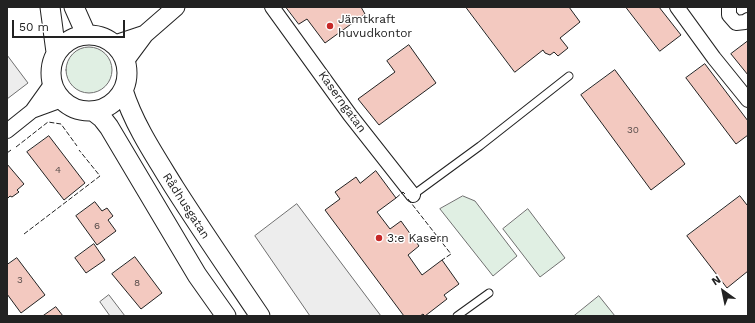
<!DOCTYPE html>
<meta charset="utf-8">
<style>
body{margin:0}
#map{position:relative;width:755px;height:323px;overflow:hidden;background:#fff;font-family:"Work Sans",sans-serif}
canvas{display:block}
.frame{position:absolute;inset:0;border:8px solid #222;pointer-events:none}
.north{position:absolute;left:703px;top:271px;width:40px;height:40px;-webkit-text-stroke:3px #fff;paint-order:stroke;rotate:327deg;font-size:11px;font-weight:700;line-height:16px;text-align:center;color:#222}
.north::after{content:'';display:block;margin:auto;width:14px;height:18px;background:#222;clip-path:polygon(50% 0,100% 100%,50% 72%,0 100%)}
.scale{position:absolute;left:12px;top:20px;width:113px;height:18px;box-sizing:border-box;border:2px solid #222;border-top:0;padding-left:5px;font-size:12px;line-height:14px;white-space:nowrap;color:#222;-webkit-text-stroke:3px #fff;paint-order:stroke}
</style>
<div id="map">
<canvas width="755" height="323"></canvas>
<div class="frame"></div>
<div class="north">N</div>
<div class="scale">50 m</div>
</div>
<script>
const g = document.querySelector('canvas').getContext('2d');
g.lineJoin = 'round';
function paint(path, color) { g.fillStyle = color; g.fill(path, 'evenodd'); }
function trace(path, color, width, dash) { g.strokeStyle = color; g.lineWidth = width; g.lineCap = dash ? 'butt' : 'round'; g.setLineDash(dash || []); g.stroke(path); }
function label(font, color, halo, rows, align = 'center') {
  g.font = font + ' "Work Sans",sans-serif'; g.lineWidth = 3; g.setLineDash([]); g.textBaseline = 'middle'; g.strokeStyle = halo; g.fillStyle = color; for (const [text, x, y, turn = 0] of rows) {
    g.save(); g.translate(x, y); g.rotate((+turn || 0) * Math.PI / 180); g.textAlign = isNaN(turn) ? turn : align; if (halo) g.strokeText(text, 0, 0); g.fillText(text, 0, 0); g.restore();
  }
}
const green = new Path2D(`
 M66 70a23 23 0 1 1 46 0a23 23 0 1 1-46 0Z
 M 463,196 L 475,201 L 517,256 L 493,276 L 440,209 Z
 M 528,209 L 565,258 L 540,277 L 503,229 Z
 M 599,296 L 615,316 L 574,316 Z`);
const parking = new Path2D(`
 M 7,55 L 28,83 L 7,99 Z
 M 297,204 L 381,316 L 310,316 L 255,236 Z
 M 109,295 L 125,316 L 110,316 L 100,302 Z`);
const building = new Path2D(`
 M 286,7 L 361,7 L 365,14 L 325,43 L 307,19 L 299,24 Z
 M 466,7 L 569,7 L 580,22 L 560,38 L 568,48 L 558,56 L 554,52 L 550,55 L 545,53 L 543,50 L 515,72 Z
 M 626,7 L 659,7 L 681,35 L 660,51 Z
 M 748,41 L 748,75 L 731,54 Z
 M 409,45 L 436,83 L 379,125 L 358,99 L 395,72 L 387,61 Z
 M 705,64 L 748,121 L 748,135 L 736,144 L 686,78 Z
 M 615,70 L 685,164 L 651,190 L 581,95 Z
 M 49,136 L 85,183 L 64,200 L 27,152 Z
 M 7,164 L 24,184 L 17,190 L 19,192 L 12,197 L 10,196 L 7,199 Z
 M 376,171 L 396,198 L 377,212 L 390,229 L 401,221 L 419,246 L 408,255 L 422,275 L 442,260 L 459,284 L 444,295 L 447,299 L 425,316 L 423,314 L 420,316 L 404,316 L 325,210 L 340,199 L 335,192 L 356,177 L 360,183 Z
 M 740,196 L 747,205 L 748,205 L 748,271 L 727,288 L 687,236 Z
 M 95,202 L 102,211 L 107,208 L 113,216 L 108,220 L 116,231 L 97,245 L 76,216 Z
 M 94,244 L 105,260 L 86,273 L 75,258 Z
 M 135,257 L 162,293 L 141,309 L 112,274 Z
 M 17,258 L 45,295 L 21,313 L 7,294 L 7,265 Z
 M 56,307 L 63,316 L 43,316 Z`);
const service = new Path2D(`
 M 413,195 L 480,146 L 569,76
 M 457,316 L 489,293`);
const minor = new Path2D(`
 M 272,7 L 350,115 L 413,195
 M 677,7 L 714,58 L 748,100
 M 729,7 L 729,15 L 736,23 L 745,22 L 748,20
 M 32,111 L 62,100
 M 7,131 L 32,111 L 52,83`);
const tertiary = new Path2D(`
 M 115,44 L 145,34
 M 125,61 L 145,34 L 176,7`);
const secondary = new Path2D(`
 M 50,7 L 56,52
 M 74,7 L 86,34
 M51 73a38 38 0 1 1 76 0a38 38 0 1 1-76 0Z
 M 123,90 C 134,125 155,156 174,187 C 202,231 231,273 260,316
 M 93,111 L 102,118 L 109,127 L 197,275 L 226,316`);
const fence = new Path2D(`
 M 16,147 L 48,122 L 61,124 L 77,146
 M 7,153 L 11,150
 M 396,198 L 403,192 L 405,194
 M 408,199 L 451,254 L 442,260
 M 24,234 L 100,176 L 79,150`);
const markers = [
 [330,26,4,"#c62828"],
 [379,238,4,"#c62828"]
];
const numberNames = [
 ["30",633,130],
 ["4",58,170],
 ["6",97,226],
 ["3",20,280],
 ["8",137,283]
];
const poiNames = [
 ["Jämtkraft",338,19],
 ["huvudkontor",338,33],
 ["3:e Kasern",387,238]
];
const streetNames = [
 ["Kaserngatan",342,102,54],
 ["Rådhusgatan",186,206,57]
];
paint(green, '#e0efe3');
trace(green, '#6f6f6f', 1);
paint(parking, '#ededed');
trace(parking, '#6f6f6f', 1);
paint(building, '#f3c9c0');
trace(building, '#222', 1);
trace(service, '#222', 9);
trace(minor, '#222', 16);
trace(tertiary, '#222', 19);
trace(secondary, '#222', 21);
trace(service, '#fff', 7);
trace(minor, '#fff', 14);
trace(tertiary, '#fff', 17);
trace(secondary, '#fff', 19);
trace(fence, '#222', 1, [5, 2]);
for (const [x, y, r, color] of markers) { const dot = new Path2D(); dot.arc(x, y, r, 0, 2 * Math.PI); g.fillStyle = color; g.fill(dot); trace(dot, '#fff', 1.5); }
label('10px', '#564c4a', null, numberNames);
label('12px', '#222', '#fff', poiNames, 'left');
label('12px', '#222', '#fff', streetNames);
</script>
